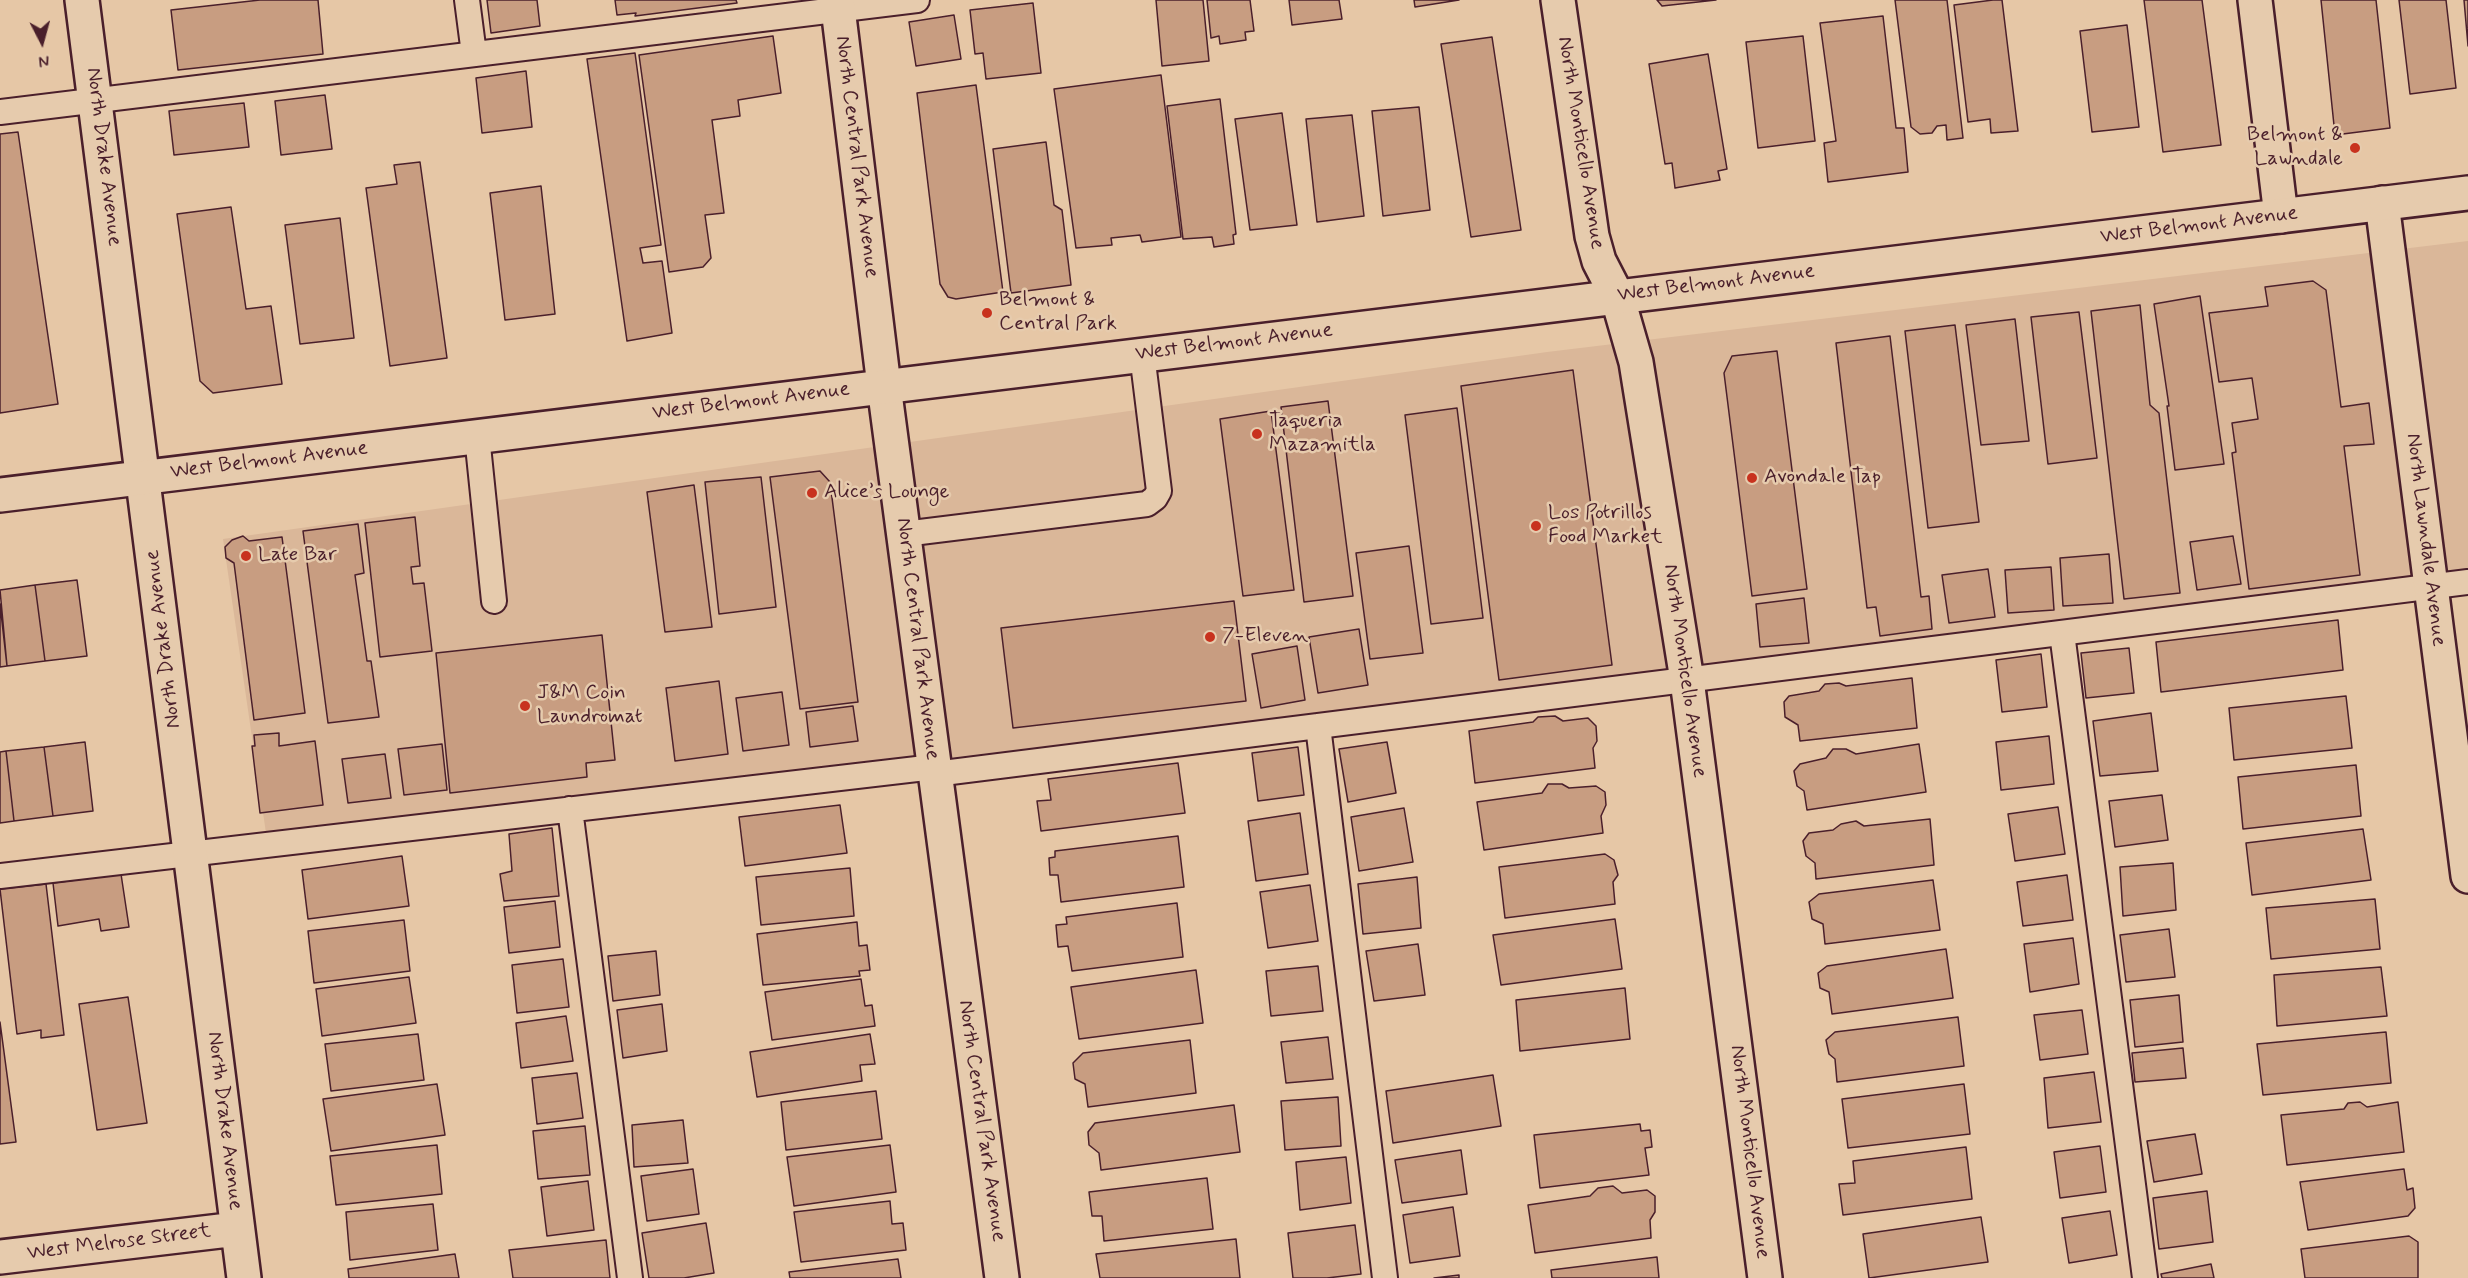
<!DOCTYPE html>
<meta charset="utf-8">
<style>
body{margin:0}
#map{position:relative;width:2468px;height:1278px;overflow:hidden;background:#e6c7a6;font-family:Mynerve,sans-serif}
canvas{display:block}
.north{position:absolute;left:12px;top:12px;width:60px;height:60px;-webkit-text-stroke:4px #e6cbad;paint-order:stroke;rotate:174deg;font-size:16px;font-weight:700;line-height:24px;text-align:center;color:#4a1f2b}
.north::after{content:'';display:block;margin:auto;width:21px;height:27px;background:#4a1f2b;clip-path:polygon(50% 0,100% 100%,50% 72%,0 100%)}
</style>
<div id="map">
<canvas width="2468" height="1278"></canvas>
<div class="north">N</div>
</div>
<script>
const g = document.querySelector('canvas').getContext('2d');
g.lineJoin = 'round';
function paint(path, color) { g.fillStyle = color; g.fill(path, 'evenodd'); }
function trace(path, color, width, dash) { g.strokeStyle = color; g.lineWidth = width; g.lineCap = dash ? 'butt' : 'round'; g.setLineDash(dash || []); g.stroke(path); }
function label(font, color, halo, rows, align = 'center') {
  g.font = font + ' Mynerve,sans-serif'; g.lineWidth = 5; g.setLineDash([]); g.textBaseline = 'middle'; g.strokeStyle = halo; g.fillStyle = color; for (const [text, x, y, turn = 0] of rows) {
    g.save(); g.translate(x, y); g.rotate((+turn || 0) * Math.PI / 180); g.textAlign = isNaN(turn) ? turn : align; if (halo) g.strokeText(text, 0, 0); g.fillText(text, 0, 0); g.restore();
  }
}
const built = new Path2D(`
 M 2468,241 L 2468,575 L 267,840 L 223,539 L 1547,352 Z`);
const building = new Path2D(`
 M 260,0 L 318,0 L 323,54 L 178,70 L 171,10 Z
 M 487,0 L 537,0 L 540,26 L 491,33 Z
 M 615,0 L 736,0 L 737,3 L 635,16 L 636,13 L 617,15 Z
 M 1156,0 L 1203,0 L 1209,61 L 1162,66 Z
 M 1207,0 L 1250,0 L 1254,31 L 1245,32 L 1246,40 L 1220,44 L 1219,36 L 1211,38 Z
 M 1289,0 L 1339,0 L 1342,19 L 1292,25 Z
 M 1414,0 L 1459,0 L 1415,7 Z
 M 1657,0 L 1716,0 L 1662,6 Z
 M 1895,0 L 1947,0 L 1963,138 L 1947,140 L 1946,125 L 1937,126 L 1932,133 L 1920,134 L 1911,127 Z
 M 1993,0 L 2002,0 L 2018,131 L 1991,133 L 1990,119 L 1968,122 L 1954,5 Z
 M 2144,0 L 2202,0 L 2221,145 L 2163,152 Z
 M 2321,0 L 2376,0 L 2390,128 L 2335,135 Z
 M 2399,0 L 2446,0 L 2456,88 L 2410,94 Z
 M 2464,0 L 2468,0 L 2468,46 Z
 M 1033,3 L 1041,73 L 986,79 L 983,53 L 975,54 L 970,10 Z
 M 954,15 L 961,59 L 916,66 L 909,22 Z
 M 1883,16 L 1896,128 L 1904,128 L 1908,172 L 1828,182 L 1824,143 L 1836,141 L 1820,23 Z
 M 2127,25 L 2139,127 L 2092,132 L 2080,31 Z
 M 773,36 L 781,93 L 738,100 L 740,116 L 712,120 L 724,213 L 705,215 L 711,258 L 703,267 L 669,272 L 639,55 Z
 M 1803,36 L 1815,141 L 1758,148 L 1746,42 Z
 M 1492,37 L 1521,230 L 1471,237 L 1441,44 Z
 M 635,53 L 661,245 L 640,248 L 643,263 L 662,261 L 672,333 L 627,341 L 587,59 Z
 M 1708,54 L 1727,169 L 1718,171 L 1720,180 L 1675,188 L 1672,163 L 1665,164 L 1649,64 Z
 M 526,71 L 532,127 L 482,133 L 476,78 Z
 M 1161,75 L 1181,237 L 1142,242 L 1140,235 L 1111,238 L 1112,245 L 1076,248 L 1054,89 Z
 M 976,85 L 1003,292 L 956,299 L 948,297 L 940,284 L 917,93 Z
 M 325,95 L 332,149 L 281,155 L 275,101 Z
 M 1220,99 L 1236,234 L 1233,235 L 1234,244 L 1214,247 L 1212,237 L 1183,239 L 1167,106 Z
 M 244,103 L 249,147 L 174,155 L 169,111 Z
 M 1419,107 L 1430,210 L 1383,216 L 1372,111 Z
 M 1282,113 L 1297,225 L 1250,230 L 1235,119 Z
 M 1352,115 L 1364,216 L 1317,222 L 1306,119 Z
 M 18,132 L 58,404 L 0,413 L 0,134 Z
 M 1046,142 L 1054,205 L 1062,210 L 1071,285 L 1011,293 L 993,149 Z
 M 420,162 L 447,358 L 390,366 L 366,188 L 397,184 L 394,165 Z
 M 541,186 L 555,314 L 505,320 L 490,193 Z
 M 231,207 L 246,309 L 271,306 L 282,384 L 213,393 L 200,381 L 177,214 Z
 M 340,218 L 354,338 L 300,344 L 285,225 Z
 M 2313,281 L 2326,290 L 2341,407 L 2369,403 L 2374,444 L 2344,446 L 2360,575 L 2249,589 L 2232,453 L 2236,452 L 2232,423 L 2258,419 L 2252,378 L 2219,382 L 2209,313 L 2268,306 L 2265,287 Z
 M 2200,296 L 2224,464 L 2175,470 L 2167,406 L 2169,406 L 2154,304 Z
 M 2140,305 L 2150,405 L 2159,413 L 2180,593 L 2124,599 L 2091,311 Z
 M 2079,312 L 2097,458 L 2048,464 L 2031,317 Z
 M 2015,319 L 2029,441 L 1981,445 L 1966,325 Z
 M 1955,325 L 1979,522 L 1928,528 L 1905,331 Z
 M 1890,336 L 1921,597 L 1929,596 L 1932,629 L 1880,636 L 1876,607 L 1867,608 L 1836,343 Z
 M 1777,351 L 1807,589 L 1752,596 L 1724,373 L 1732,356 Z
 M 1573,370 L 1612,665 L 1499,680 L 1461,386 Z
 M 1328,401 L 1353,596 L 1304,602 L 1281,407 Z
 M 1457,408 L 1483,618 L 1431,624 L 1405,415 Z
 M 1271,411 L 1294,590 L 1243,596 L 1220,419 Z
 M 820,471 L 830,482 L 858,702 L 800,709 L 770,477 Z
 M 761,477 L 776,607 L 719,614 L 705,482 Z
 M 694,485 L 712,627 L 665,632 L 647,492 Z
 M 415,517 L 420,566 L 411,567 L 413,584 L 424,583 L 432,651 L 380,657 L 365,523 Z
 M 358,524 L 364,573 L 355,575 L 367,661 L 371,661 L 379,717 L 328,723 L 303,531 Z
 M 243,536 L 249,541 L 282,537 L 305,713 L 254,720 L 234,563 L 226,558 L 225,547 L 232,540 Z
 M 2233,536 L 2241,584 L 2197,590 L 2190,542 Z
 M 1409,546 L 1423,653 L 1370,659 L 1356,553 Z
 M 2109,554 L 2113,603 L 2063,606 L 2060,558 Z
 M 2051,567 L 2054,610 L 2008,613 L 2005,570 Z
 M 1988,569 L 1995,617 L 1949,623 L 1942,575 Z
 M 77,580 L 87,656 L 45,661 L 35,585 Z
 M 35,585 L 45,661 L 7,666 L 0,590 Z
 M 1804,598 L 1809,643 L 1760,647 L 1756,604 Z
 M 1234,601 L 1246,701 L 1013,728 L 1001,628 Z
 M 0,604 L 7,666 L 0,667 Z
 M 2338,620 L 2343,670 L 2161,692 L 2156,642 Z
 M 1359,629 L 1368,685 L 1318,693 L 1309,637 Z
 M 602,635 L 615,760 L 586,763 L 587,777 L 450,793 L 436,653 Z
 M 1297,646 L 1305,700 L 1261,708 L 1252,654 Z
 M 2129,648 L 2134,693 L 2086,698 L 2081,653 Z
 M 2041,654 L 2047,707 L 2002,712 L 1996,660 Z
 M 1912,678 L 1917,728 L 1800,741 L 1798,725 L 1785,717 L 1784,702 L 1789,696 L 1819,691 L 1825,684 L 1839,683 L 1846,686 Z
 M 719,681 L 728,754 L 675,761 L 666,688 Z
 M 782,692 L 789,745 L 743,751 L 736,698 Z
 M 2346,696 L 2352,748 L 2234,760 L 2229,708 Z
 M 853,706 L 858,741 L 810,747 L 806,712 Z
 M 2151,713 L 2158,771 L 2100,776 L 2093,721 Z
 M 1555,716 L 1563,721 L 1588,718 L 1596,726 L 1597,741 L 1593,748 L 1595,768 L 1475,783 L 1469,731 L 1533,722 L 1538,717 Z
 M 279,733 L 279,746 L 315,741 L 323,805 L 260,813 L 252,746 L 255,746 L 254,735 Z
 M 2049,736 L 2054,784 L 2001,790 L 1996,742 Z
 M 85,742 L 93,811 L 53,816 L 44,747 Z
 M 1387,742 L 1396,793 L 1348,802 L 1339,749 Z
 M 442,744 L 447,790 L 404,795 L 398,749 Z
 M 1919,744 L 1926,792 L 1807,810 L 1804,791 L 1797,786 L 1794,771 L 1800,764 L 1826,758 L 1833,749 L 1846,749 L 1856,754 Z
 M 44,747 L 53,816 L 14,821 L 6,751 Z
 M 1298,747 L 1304,795 L 1258,801 L 1252,753 Z
 M 6,751 L 14,821 L 0,823 L 0,752 Z
 M 385,754 L 391,798 L 348,803 L 342,759 Z
 M 1178,763 L 1185,813 L 1041,831 L 1037,801 L 1051,800 L 1048,779 Z
 M 2356,765 L 2361,816 L 2243,829 L 2238,777 Z
 M 1548,784 L 1562,784 L 1569,788 L 1596,786 L 1605,792 L 1606,805 L 1601,816 L 1603,833 L 1484,850 L 1477,802 L 1542,793 Z
 M 2162,795 L 2168,840 L 2115,847 L 2109,801 Z
 M 840,805 L 847,853 L 745,866 L 739,817 Z
 M 2058,807 L 2065,854 L 2015,861 L 2008,814 Z
 M 1404,808 L 1413,862 L 1359,871 L 1351,817 Z
 M 1300,813 L 1308,874 L 1256,881 L 1248,821 Z
 M 1930,819 L 1934,865 L 1816,879 L 1815,863 L 1806,856 L 1803,841 L 1809,833 L 1833,830 L 1841,824 L 1856,821 L 1864,826 Z
 M 552,828 L 559,896 L 504,901 L 500,874 L 512,871 L 509,834 Z
 M 2363,829 L 2371,880 L 2252,895 L 2246,843 Z
 M 1178,836 L 1184,887 L 1061,902 L 1058,875 L 1050,875 L 1049,858 L 1055,857 L 1055,851 Z
 M 1605,854 L 1614,860 L 1618,875 L 1613,882 L 1615,904 L 1505,918 L 1499,867 Z
 M 402,856 L 409,906 L 308,919 L 302,870 Z
 M 2173,863 L 2176,910 L 2123,916 L 2120,867 Z
 M 850,868 L 854,916 L 761,925 L 756,877 Z
 M 121,874 L 129,927 L 101,931 L 99,919 L 58,926 L 53,883 Z
 M 2067,875 L 2073,920 L 2023,926 L 2017,882 Z
 M 1417,877 L 1421,928 L 1363,934 L 1358,884 Z
 M 1933,880 L 1940,930 L 1825,944 L 1823,924 L 1812,919 L 1809,902 L 1819,894 Z
 M 46,884 L 64,1035 L 41,1038 L 41,1030 L 17,1034 L 0,889 Z
 M 1310,885 L 1318,941 L 1268,948 L 1260,892 Z
 M 2375,899 L 2380,949 L 2271,959 L 2266,908 Z
 M 555,901 L 560,947 L 509,953 L 504,907 Z
 M 1177,903 L 1183,957 L 1072,971 L 1068,946 L 1058,947 L 1056,925 L 1067,924 L 1066,917 Z
 M 1615,919 L 1622,969 L 1501,985 L 1493,935 Z
 M 404,920 L 410,971 L 314,983 L 308,931 Z
 M 857,922 L 859,946 L 867,945 L 870,970 L 859,971 L 860,976 L 763,985 L 757,934 Z
 M 2169,929 L 2175,977 L 2126,982 L 2120,935 Z
 M 2073,938 L 2079,984 L 2030,992 L 2024,944 Z
 M 1418,944 L 1425,995 L 1374,1001 L 1366,951 Z
 M 1946,949 L 1953,998 L 1832,1014 L 1829,992 L 1820,988 L 1818,973 L 1827,966 Z
 M 656,951 L 660,995 L 613,1001 L 608,956 Z
 M 563,959 L 569,1007 L 517,1013 L 512,965 Z
 M 1318,966 L 1323,1011 L 1271,1016 L 1266,971 Z
 M 2381,967 L 2387,1016 L 2277,1026 L 2274,975 Z
 M 1196,970 L 1203,1023 L 1079,1039 L 1071,987 Z
 M 409,977 L 416,1023 L 322,1036 L 316,989 Z
 M 861,979 L 865,1006 L 872,1005 L 875,1026 L 772,1040 L 765,992 Z
 M 1625,988 L 1630,1039 L 1520,1051 L 1516,1000 Z
 M 2179,995 L 2183,1042 L 2135,1047 L 2130,1000 Z
 M 128,997 L 147,1123 L 97,1130 L 79,1004 Z
 M 662,1004 L 667,1051 L 623,1058 L 617,1010 Z
 M 2082,1010 L 2088,1054 L 2040,1060 L 2034,1015 Z
 M 566,1016 L 573,1061 L 521,1068 L 516,1023 Z
 M 1958,1017 L 1964,1066 L 1837,1082 L 1835,1059 L 1829,1054 L 1826,1040 L 1835,1032 Z
 M 0,1022 L 16,1142 L 0,1144 Z
 M 2386,1032 L 2391,1083 L 2263,1095 L 2257,1044 Z
 M 418,1034 L 424,1080 L 331,1091 L 325,1044 Z
 M 870,1034 L 875,1064 L 860,1065 L 862,1081 L 757,1097 L 750,1052 Z
 M 1328,1037 L 1333,1079 L 1286,1083 L 1281,1042 Z
 M 1190,1040 L 1196,1093 L 1088,1107 L 1085,1084 L 1075,1079 L 1073,1063 L 1083,1053 Z
 M 2183,1048 L 2186,1078 L 2135,1082 L 2132,1053 Z
 M 2094,1072 L 2101,1122 L 2048,1128 L 2044,1078 Z
 M 577,1073 L 583,1118 L 537,1124 L 532,1078 Z
 M 1493,1075 L 1501,1126 L 1393,1143 L 1386,1091 Z
 M 437,1084 L 445,1135 L 331,1151 L 323,1099 Z
 M 1964,1084 L 1970,1134 L 1848,1148 L 1842,1099 Z
 M 876,1091 L 882,1139 L 786,1150 L 781,1102 Z
 M 1338,1097 L 1341,1146 L 1285,1150 L 1281,1101 Z
 M 2360,1102 L 2367,1107 L 2398,1102 L 2404,1152 L 2287,1165 L 2281,1115 L 2344,1109 L 2348,1103 Z
 M 1234,1105 L 1240,1152 L 1101,1170 L 1099,1153 L 1089,1145 L 1088,1132 L 1095,1123 Z
 M 683,1120 L 688,1163 L 634,1167 L 632,1125 Z
 M 1640,1124 L 1641,1131 L 1650,1130 L 1652,1147 L 1645,1148 L 1649,1175 L 1540,1188 L 1534,1135 Z
 M 585,1126 L 590,1175 L 538,1179 L 533,1131 Z
 M 2195,1134 L 2202,1174 L 2154,1182 L 2147,1141 Z
 M 437,1145 L 442,1194 L 336,1205 L 330,1156 Z
 M 890,1145 L 896,1192 L 794,1206 L 787,1157 Z
 M 2100,1146 L 2106,1192 L 2060,1198 L 2054,1152 Z
 M 1966,1147 L 1972,1199 L 1843,1215 L 1839,1184 L 1855,1183 L 1853,1161 Z
 M 1461,1150 L 1467,1194 L 1402,1203 L 1395,1160 Z
 M 1346,1157 L 1351,1203 L 1300,1210 L 1296,1162 Z
 M 693,1169 L 699,1214 L 647,1221 L 641,1176 Z
 M 2404,1169 L 2407,1190 L 2413,1188 L 2415,1208 L 2408,1216 L 2308,1230 L 2300,1182 Z
 M 1207,1178 L 1213,1229 L 1104,1241 L 1102,1216 L 1092,1216 L 1089,1192 Z
 M 588,1181 L 594,1230 L 547,1236 L 541,1187 Z
 M 1613,1186 L 1622,1193 L 1647,1190 L 1655,1196 L 1655,1212 L 1650,1220 L 1651,1238 L 1535,1253 L 1528,1205 L 1590,1196 L 1598,1188 Z
 M 2207,1191 L 2213,1242 L 2159,1249 L 2153,1198 Z
 M 890,1201 L 892,1224 L 903,1223 L 906,1250 L 801,1262 L 794,1212 Z
 M 433,1204 L 438,1250 L 350,1260 L 346,1212 Z
 M 1453,1207 L 1460,1256 L 1410,1263 L 1403,1215 Z
 M 2110,1211 L 2117,1255 L 2069,1263 L 2062,1218 Z
 M 1981,1217 L 1988,1262 L 1869,1278 L 1863,1234 Z
 M 706,1223 L 714,1273 L 684,1278 L 649,1278 L 642,1233 Z
 M 1355,1225 L 1361,1274 L 1327,1278 L 1293,1278 L 1288,1233 Z
 M 2409,1236 L 2418,1242 L 2418,1278 L 2305,1278 L 2301,1249 Z
 M 1236,1239 L 1240,1278 L 1100,1278 L 1096,1254 Z
 M 606,1240 L 610,1278 L 513,1278 L 509,1250 Z
 M 455,1254 L 459,1278 L 349,1278 L 348,1269 Z
 M 1657,1257 L 1659,1278 L 1552,1278 L 1551,1270 Z
 M 898,1259 L 901,1278 L 790,1278 L 789,1272 Z
 M 2211,1264 L 2214,1278 L 2162,1278 L 2161,1274 Z
 M 1459,1275 L 1459,1278 L 1434,1278 Z`);
const service = new Path2D(`
 M 467,0 L 474,54
 M 0,112 L 917,0
 M 477,436 L 494,601
 M 904,534 L 1147,504 L 1155,498 L 1159,491 L 1142,354
 M 2062,633 L 2145,1278
 M 1318,726 L 1385,1278
 M 935,774 L 2468,582
 M 570,809 L 630,1278
 M 0,876 L 934,767`);
const minor = new Path2D(`
 M 82,0 L 244,1278
 M 1558,0 L 1592,236 L 1599,261 L 1617,296 L 1636,362 L 1687,680 L 1765,1278
 M 2255,0 L 2281,216
 M 2382,203 L 2468,876
 M 0,1257 L 237,1229`);
const tertiary = new Path2D(`
 M 837,0 L 884,386 L 1002,1278`);
const secondary = new Path2D(`
 M 0,495 L 2468,193`);
const markers = [
 [2355,148,6,"#c8321e"],
 [987,313,6,"#c8321e"],
 [1257,434,6,"#c8321e"],
 [1752,478,6,"#c8321e"],
 [812,493,6,"#c8321e"],
 [1536,526,6,"#c8321e"],
 [246,556,6,"#c8321e"],
 [1210,637,6,"#c8321e"],
 [525,706,6,"#c8321e"]
];
const poiNames = [
 ["Belmont &",2343,136,"right"],
 ["Lawndale",2343,160,"right"],
 ["Belmont &",999,301],
 ["Central Park",999,325],
 ["Taqueria",1269,422],
 ["Mazamitla",1269,446],
 ["Avondale Tap",1764,478],
 ["Alice’s Lounge",824,493],
 ["Los Potrillos",1548,514],
 ["Food Market",1548,538],
 ["Late Bar",258,556],
 ["7-Eleven",1222,637],
 ["J&M Coin",537,694],
 ["Laundromat",537,718]
];
const streetNames = [
 ["North Monticello Avenue",1580,143,81],
 ["North Drake Avenue",103,157,83],
 ["North Central Park Avenue",856,157,83],
 ["West Belmont Avenue",2199,226,-7],
 ["West Belmont Avenue",1716,284,-7],
 ["West Belmont Avenue",1234,343,-7],
 ["West Belmont Avenue",751,402,-7],
 ["West Belmont Avenue",269,461,-7],
 ["North Lawndale Avenue",2425,540,83],
 ["North Drake Avenue",164,639,-97],
 ["North Central Park Avenue",917,639,83],
 ["North Monticello Avenue",1684,671,82],
 ["North Drake Avenue",224,1121,83],
 ["North Central Park Avenue",981,1121,82],
 ["North Monticello Avenue",1749,1152,83],
 ["West Melrose Street",119,1243,-7]
];
paint(built, '#dab799');
paint(building, '#c89d81');
trace(building, '#4a1f2b', 1.5);
trace(service, '#4a1f2b', 28);
trace(minor, '#4a1f2b', 38);
trace(tertiary, '#4a1f2b', 38);
trace(secondary, '#4a1f2b', 38);
trace(service, '#e6cbad', 24);
trace(minor, '#e6cbad', 33);
trace(tertiary, '#e6cbad', 33);
trace(secondary, '#e6cbad', 33);
for (const [x, y, r, color] of markers) { const dot = new Path2D(); dot.arc(x, y, r, 0, 2 * Math.PI); g.fillStyle = color; g.fill(dot); trace(dot, '#e6cbad', 2); }
label('21px', '#4a1f2b', '#e6cbad', poiNames, 'left');
label('21px', '#4a1f2b', '#e6cbad', streetNames);
</script>
